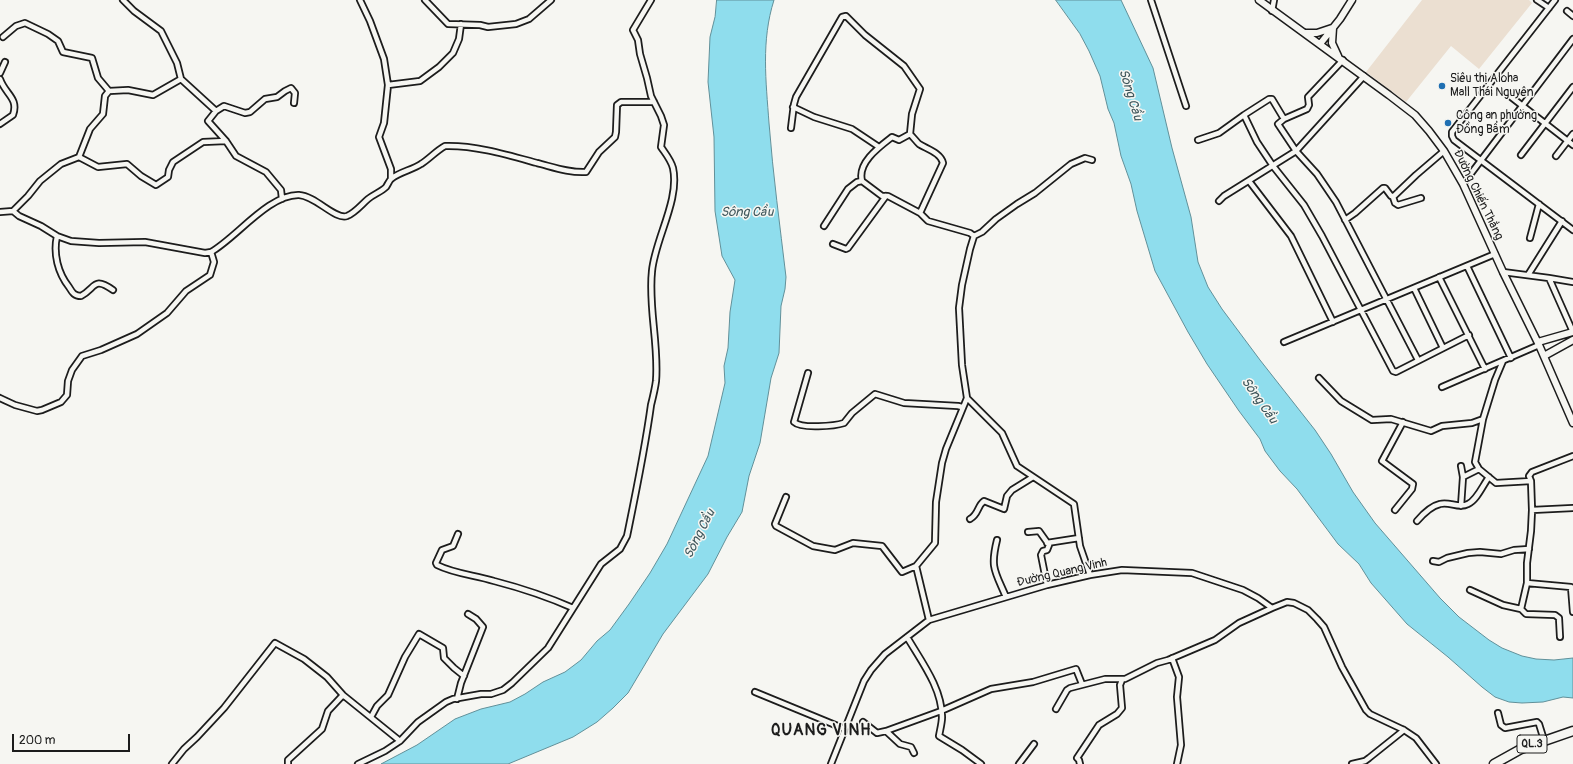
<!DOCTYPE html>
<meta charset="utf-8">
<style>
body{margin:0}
#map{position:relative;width:1573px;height:764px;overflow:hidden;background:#f6f6f2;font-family:Pangolin,sans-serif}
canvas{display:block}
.scale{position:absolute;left:12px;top:734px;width:118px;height:18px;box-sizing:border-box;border:2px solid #1c1c1c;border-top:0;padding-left:5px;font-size:12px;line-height:14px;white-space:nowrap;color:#1c1c1c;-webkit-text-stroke:3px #f6f6f2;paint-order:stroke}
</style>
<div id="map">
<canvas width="1573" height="764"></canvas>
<div class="scale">200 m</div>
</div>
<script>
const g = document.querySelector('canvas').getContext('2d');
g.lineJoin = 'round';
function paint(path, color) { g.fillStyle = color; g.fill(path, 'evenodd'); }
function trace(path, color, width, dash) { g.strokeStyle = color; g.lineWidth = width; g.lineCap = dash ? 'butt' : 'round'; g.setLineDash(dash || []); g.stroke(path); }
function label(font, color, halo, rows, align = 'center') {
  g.font = font + ' Pangolin,sans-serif'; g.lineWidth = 3; g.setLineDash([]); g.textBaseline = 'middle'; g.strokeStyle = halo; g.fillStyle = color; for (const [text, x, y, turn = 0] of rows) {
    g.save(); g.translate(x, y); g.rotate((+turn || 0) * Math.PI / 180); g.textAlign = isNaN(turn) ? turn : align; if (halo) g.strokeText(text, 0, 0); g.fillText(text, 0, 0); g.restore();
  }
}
const built = new Path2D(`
 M 1422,0 L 1529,0 L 1532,3 L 1479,69 L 1451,46 L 1406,102 L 1366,72 Z`);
const water = new Path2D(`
 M 717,0 L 774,0 C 761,41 766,81 769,123 C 773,175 780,226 786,277 L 785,289 L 781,306 L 779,353 L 771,378 L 760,443 L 749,476 L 742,512 L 727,537 L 708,574 L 663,634 L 628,693 L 613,708 L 597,722 L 573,737 L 508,764 L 381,764 L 417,745 L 455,719 L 481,709 L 510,702 L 525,694 L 543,682 L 565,672 L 581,660 L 597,641 L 610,630 L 629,604 L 650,573 L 667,544 L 708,456 L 725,383 L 724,366 L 728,348 L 730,312 L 735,280 L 722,256 L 715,211 L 714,137 L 708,82 L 710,37 L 715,17 Z
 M 1056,0 L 1121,0 L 1153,68 L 1172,148 L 1191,217 L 1198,262 L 1208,287 L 1222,309 L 1260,360 L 1315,430 L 1331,454 L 1353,492 L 1375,523 L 1440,598 L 1459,617 L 1489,640 L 1502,648 L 1522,656 L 1536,659 L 1554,660 L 1573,658 L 1573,698 L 1563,697 L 1543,702 L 1522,703 L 1509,702 L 1495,697 L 1482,687 L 1448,657 L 1407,624 L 1371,583 L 1359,564 L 1338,544 L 1297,489 L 1280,471 L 1265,451 L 1260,439 L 1239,411 L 1207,364 L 1188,332 L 1155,271 L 1137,211 L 1131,184 L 1121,156 L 1114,123 L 1108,109 L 1100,76 L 1089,51 L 1080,34 Z`);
const street = new Path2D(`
 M 123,0 L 134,11 L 161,31 L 177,63 L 181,79 L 216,111
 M 360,0 L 370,21 L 384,59 L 388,85 L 384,123 L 379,137 L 391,169 L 391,179
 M 425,0 L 448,24 L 480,25 L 488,27 L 516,24 L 529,19 L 551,0
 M 1151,0 L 1186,106
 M 1537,0 L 1549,8
 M 1555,0 L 1452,132 L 1452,136 L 1454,140 L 1573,230
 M 1272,11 L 1274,0
 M 1567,11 L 1573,16
 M 3,37 L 16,26 L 25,23 L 48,34 L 58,41 L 63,52 L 92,58 L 98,78 L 109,91 L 128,90 L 153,95 L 181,79
 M 1343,60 L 1308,97 L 1309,105 L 1307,109 L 1284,119 L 1278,124 L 1296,151 L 1317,174 L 1336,202 L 1418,360
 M 0,73 L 5,62
 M 0,79 C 5,94 19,98 13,115 L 0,124
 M 388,85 L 420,81 L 439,67 L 453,53 L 459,39 L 461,24
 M 1506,93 L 1573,145
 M 793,107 L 814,117 L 852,129 L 879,147
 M 1244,115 L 1257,142 L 1273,166 L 1304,205 L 1322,236 L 1393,371 L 1396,372 L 1469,335
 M 791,128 L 794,104 L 796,97 L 842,17 L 846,16 L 865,35 L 904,66 L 920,89 L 912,114 L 910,134 C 913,137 916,141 919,144 C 927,149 941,153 943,163 L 920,213
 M 910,134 L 899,140 L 892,137 C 879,147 857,163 862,181 L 882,196 L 888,196 L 920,213 L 928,221 L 970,233 L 974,236
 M 1198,140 L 1219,133 L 1244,115 L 1269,99 L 1272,99 L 1284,119
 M 1521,155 L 1573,87
 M 1556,156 L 1573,134
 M 79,157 L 98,167 L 127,164 L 141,176 L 156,185 L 168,177 L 169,170 L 173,162 L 203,142 L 226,141
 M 1249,181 L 1291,236 L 1333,322
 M 1463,184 L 1573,39
 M 1393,197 L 1395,203 L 1398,205 L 1421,198
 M 282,199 L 281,190 L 266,172 L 236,156 L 226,141 L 208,121 L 216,111 L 224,106 L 245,113 L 250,112 L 265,99 L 277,97 L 285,91 L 291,88 L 295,93 L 294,103
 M 1219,201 L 1224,196 L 1296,151 L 1364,76
 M 13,211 L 19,216 L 41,226 L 57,236 L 71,241 L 99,243 L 145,242 L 205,253 L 211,252 C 236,238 269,194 299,195 C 316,196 335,220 347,216 C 355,213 362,204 368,199 C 374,194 381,192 386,187 C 388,184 389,181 391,179 C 399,172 412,170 421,164 C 429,159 436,151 445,146 C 475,145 508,155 537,163 C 553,167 569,173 586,172 L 599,152 L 615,137 L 616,132 L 617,105 L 621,102 L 654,102
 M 0,212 L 13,211 L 28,196 L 40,181 L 61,164 L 79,157 L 90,129 L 103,114 L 105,96 L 109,91
 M 1345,220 L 1355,213 L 1383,188 L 1385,188 L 1391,196 L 1394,196 L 1416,175 L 1444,151
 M 824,226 L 848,189 L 857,182 L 862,181
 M 57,236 C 53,254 58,273 69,287 C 72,292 74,296 81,296 C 96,288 93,276 113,290
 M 1530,238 L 1539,204
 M 833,244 L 846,249 L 848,248 L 886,196
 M 1467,266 L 1511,358
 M 1503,272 L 1549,278 L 1573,332
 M 1528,275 L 1562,221
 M 1439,277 L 1485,369
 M 1549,278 L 1573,282
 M 1414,288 L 1443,348
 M 1284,342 L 1495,254
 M 1503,361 L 1495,380 L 1483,419 L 1475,462 L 1479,469 L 1496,483 L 1531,481 L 1529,476 L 1532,472 L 1573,456
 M 808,373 L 794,422 C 801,429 835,426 844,423 L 852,413 L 875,394 L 904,403 L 958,406 L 962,407
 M 1319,378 L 1341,401 L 1372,420 L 1391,419 L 1431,431 L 1442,426 L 1472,423 L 1483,419
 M 1442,387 L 1539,345
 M 0,398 L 15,405 L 37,411 L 42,410 L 61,402 L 67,395 L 68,381 L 72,370 L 82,356 L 101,350 L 137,334 L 167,313 L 186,291 L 210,275 L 214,262 L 211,252
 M 1463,477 L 1479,469
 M 1531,481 L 1532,510 L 1531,531 L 1527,563 L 1527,583 L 1521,609 L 1526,614 L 1555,615 L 1559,618 L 1560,637
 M 786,497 L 775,524 L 776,526 L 813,546 L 835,550 L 853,543 L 882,546 L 902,572 L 916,566
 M 1461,506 L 1463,477 L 1461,466
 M 1395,510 L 1412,489 L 1413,484 L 1382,461 L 1403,422
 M 1532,510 L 1573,508
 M 970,519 C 979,514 977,506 984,501 L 1004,509 L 1007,496 L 1012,490 L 1033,477
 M 1417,521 C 1423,514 1431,506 1440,504 C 1449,501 1459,509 1468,504 C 1477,500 1483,485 1489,477
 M 1028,532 L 1039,531 L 1049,545 L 1047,550 L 1043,551 L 1041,555 L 1047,585
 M 458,534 L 453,546 L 442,550 L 436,563 L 437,565 C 455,574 475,575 494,581 C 521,588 548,597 573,608
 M 997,540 C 990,568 995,571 1006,597
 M 1047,543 L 1079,538
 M 1433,561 L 1439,562 L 1447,558 L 1468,553 L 1480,552 L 1501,554 L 1514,550 L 1529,549
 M 1090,575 L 1080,546 L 1074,504 L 1017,466 L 1002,433 L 967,398 L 962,365 L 959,308 L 962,285 L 970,249 L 974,236 L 982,232 L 996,219 L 1017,204 L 1035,193 L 1071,164 L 1085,158 L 1092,160
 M 1527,583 L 1571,587 L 1573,612
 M 1470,590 L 1503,605 L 1521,609
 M 929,620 L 916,566 L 935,543 L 936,502 L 942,463 L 946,449 L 967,398
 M 907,637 C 921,661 942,688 942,717 C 942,723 940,730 939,736 L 962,750 L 981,764
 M 1172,658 L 1179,677 L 1177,697 L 1181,745 L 1177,764
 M 755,692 L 845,729
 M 457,699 L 461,683 L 483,627 L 476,619 L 468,614
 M 1056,709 L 1067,690 L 1070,688 L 1105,679 L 1125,679 L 1157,663 L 1168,660 L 1215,640 L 1239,623 L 1272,608
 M 1498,713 L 1501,725 L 1505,728 L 1537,722 L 1539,724 L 1544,740
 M 371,717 L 377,706 L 388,695 L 405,657 L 419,634 L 443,648 L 444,658 L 454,668 L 464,676
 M 863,722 L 877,733 L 886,731 L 900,744 L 911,747 L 914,753
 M 886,731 L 941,711 L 991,689 L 1033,682 L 1076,669 L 1082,684
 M 172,764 L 184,749 L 197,737 L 224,708 L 275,643 L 304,659 L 327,677 L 343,695 L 400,741
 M 288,764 L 288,760 L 322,729 L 328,711 L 343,695
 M 358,764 L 385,751 L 400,741 L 418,722 L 446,702 L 453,699 L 481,694 L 491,694 L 503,690 L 512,683 L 548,648 L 601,564 L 620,549 L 627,536 C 636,492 645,449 651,405 C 653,397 655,389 656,381 C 659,344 648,307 652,271 C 655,239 680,200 673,168 C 671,160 665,153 661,147 L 664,125 L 661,116 L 651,96 L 647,78 L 640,54 L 638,40 L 633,30 L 651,0
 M 831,764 L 864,681 L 871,670 L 885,654 L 929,620 L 1047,585 L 1090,575 L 1122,570 L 1192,573 L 1243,590 L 1258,598 L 1272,608 L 1287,602 L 1294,603 L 1308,610 L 1317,619 L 1324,627 L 1342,667 L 1366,710 L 1370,714 L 1404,730 L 1416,738 L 1436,764
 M 1019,764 L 1034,744
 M 1080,764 L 1079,760 L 1077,758 L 1099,725 L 1117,714 L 1122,708 L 1120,685 L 1122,680
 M 1352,764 L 1365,761 L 1369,758 L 1404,730`);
const secondary = new Path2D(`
 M 1259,0 L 1389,95 L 1415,115 L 1429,131 L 1444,151 L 1463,184 L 1503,272 L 1539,345 L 1573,423
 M 1333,28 L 1332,43 L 1338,56
 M 1306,33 L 1317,33 L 1332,28
 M 1320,44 L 1340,19 L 1352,0
 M 1538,342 L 1573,332
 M 1544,356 L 1573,340`);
const highway = new Path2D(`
 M 1494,764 L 1521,749 L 1573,731`);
const markers = [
 [1442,86,4,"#1f6fb2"],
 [1448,123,4,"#1f6fb2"]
];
const shields = [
 [1532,744,30]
];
const shieldNames = [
 ["QL.3",1532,744]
];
const poiNames = [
 ["Siêu thị Aloha",1450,79],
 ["Mall Thái Nguyên",1450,93],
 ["Công an phường",1456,116],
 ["Đồng Bẩm",1456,130]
];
const streetNames = [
 ["Đường Chiến Thắng",1478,195,64],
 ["Đường Quang Vinh",1062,573,-13]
];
const waterNames = [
 ["Sông Cầu",1130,95,73],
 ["Sông Cầu",747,213],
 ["Sông Cầu",1259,401,55],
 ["Sông Cầu",700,534,-63]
];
const districtNames = [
 ["QUANG VINH",821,731]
];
paint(built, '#ebdfd1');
paint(water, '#8fdded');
trace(water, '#619099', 1);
trace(street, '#1c1c1c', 8);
trace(secondary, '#1c1c1c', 9);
trace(highway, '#1c1c1c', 11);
trace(street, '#f6f6f2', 4.5);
trace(secondary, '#f6f6f2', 6);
trace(highway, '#f6f6f2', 8);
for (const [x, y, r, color] of markers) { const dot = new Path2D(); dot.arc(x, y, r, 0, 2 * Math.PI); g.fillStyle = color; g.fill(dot); trace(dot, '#f6f6f2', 1.5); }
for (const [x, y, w] of shields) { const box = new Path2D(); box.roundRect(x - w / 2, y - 9, w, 18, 3); g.fillStyle = '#f6f6f2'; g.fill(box); trace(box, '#1c1c1c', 1); }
label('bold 11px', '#1c1c1c', null, shieldNames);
label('12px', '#1c1c1c', '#f6f6f2', poiNames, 'left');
label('12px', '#1c1c1c', '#f6f6f2', streetNames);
label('italic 13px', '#3e565b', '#f6f6f2', waterNames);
g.letterSpacing = '1px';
label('bold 16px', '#1c1c1c', '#f6f6f2', districtNames);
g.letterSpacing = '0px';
</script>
